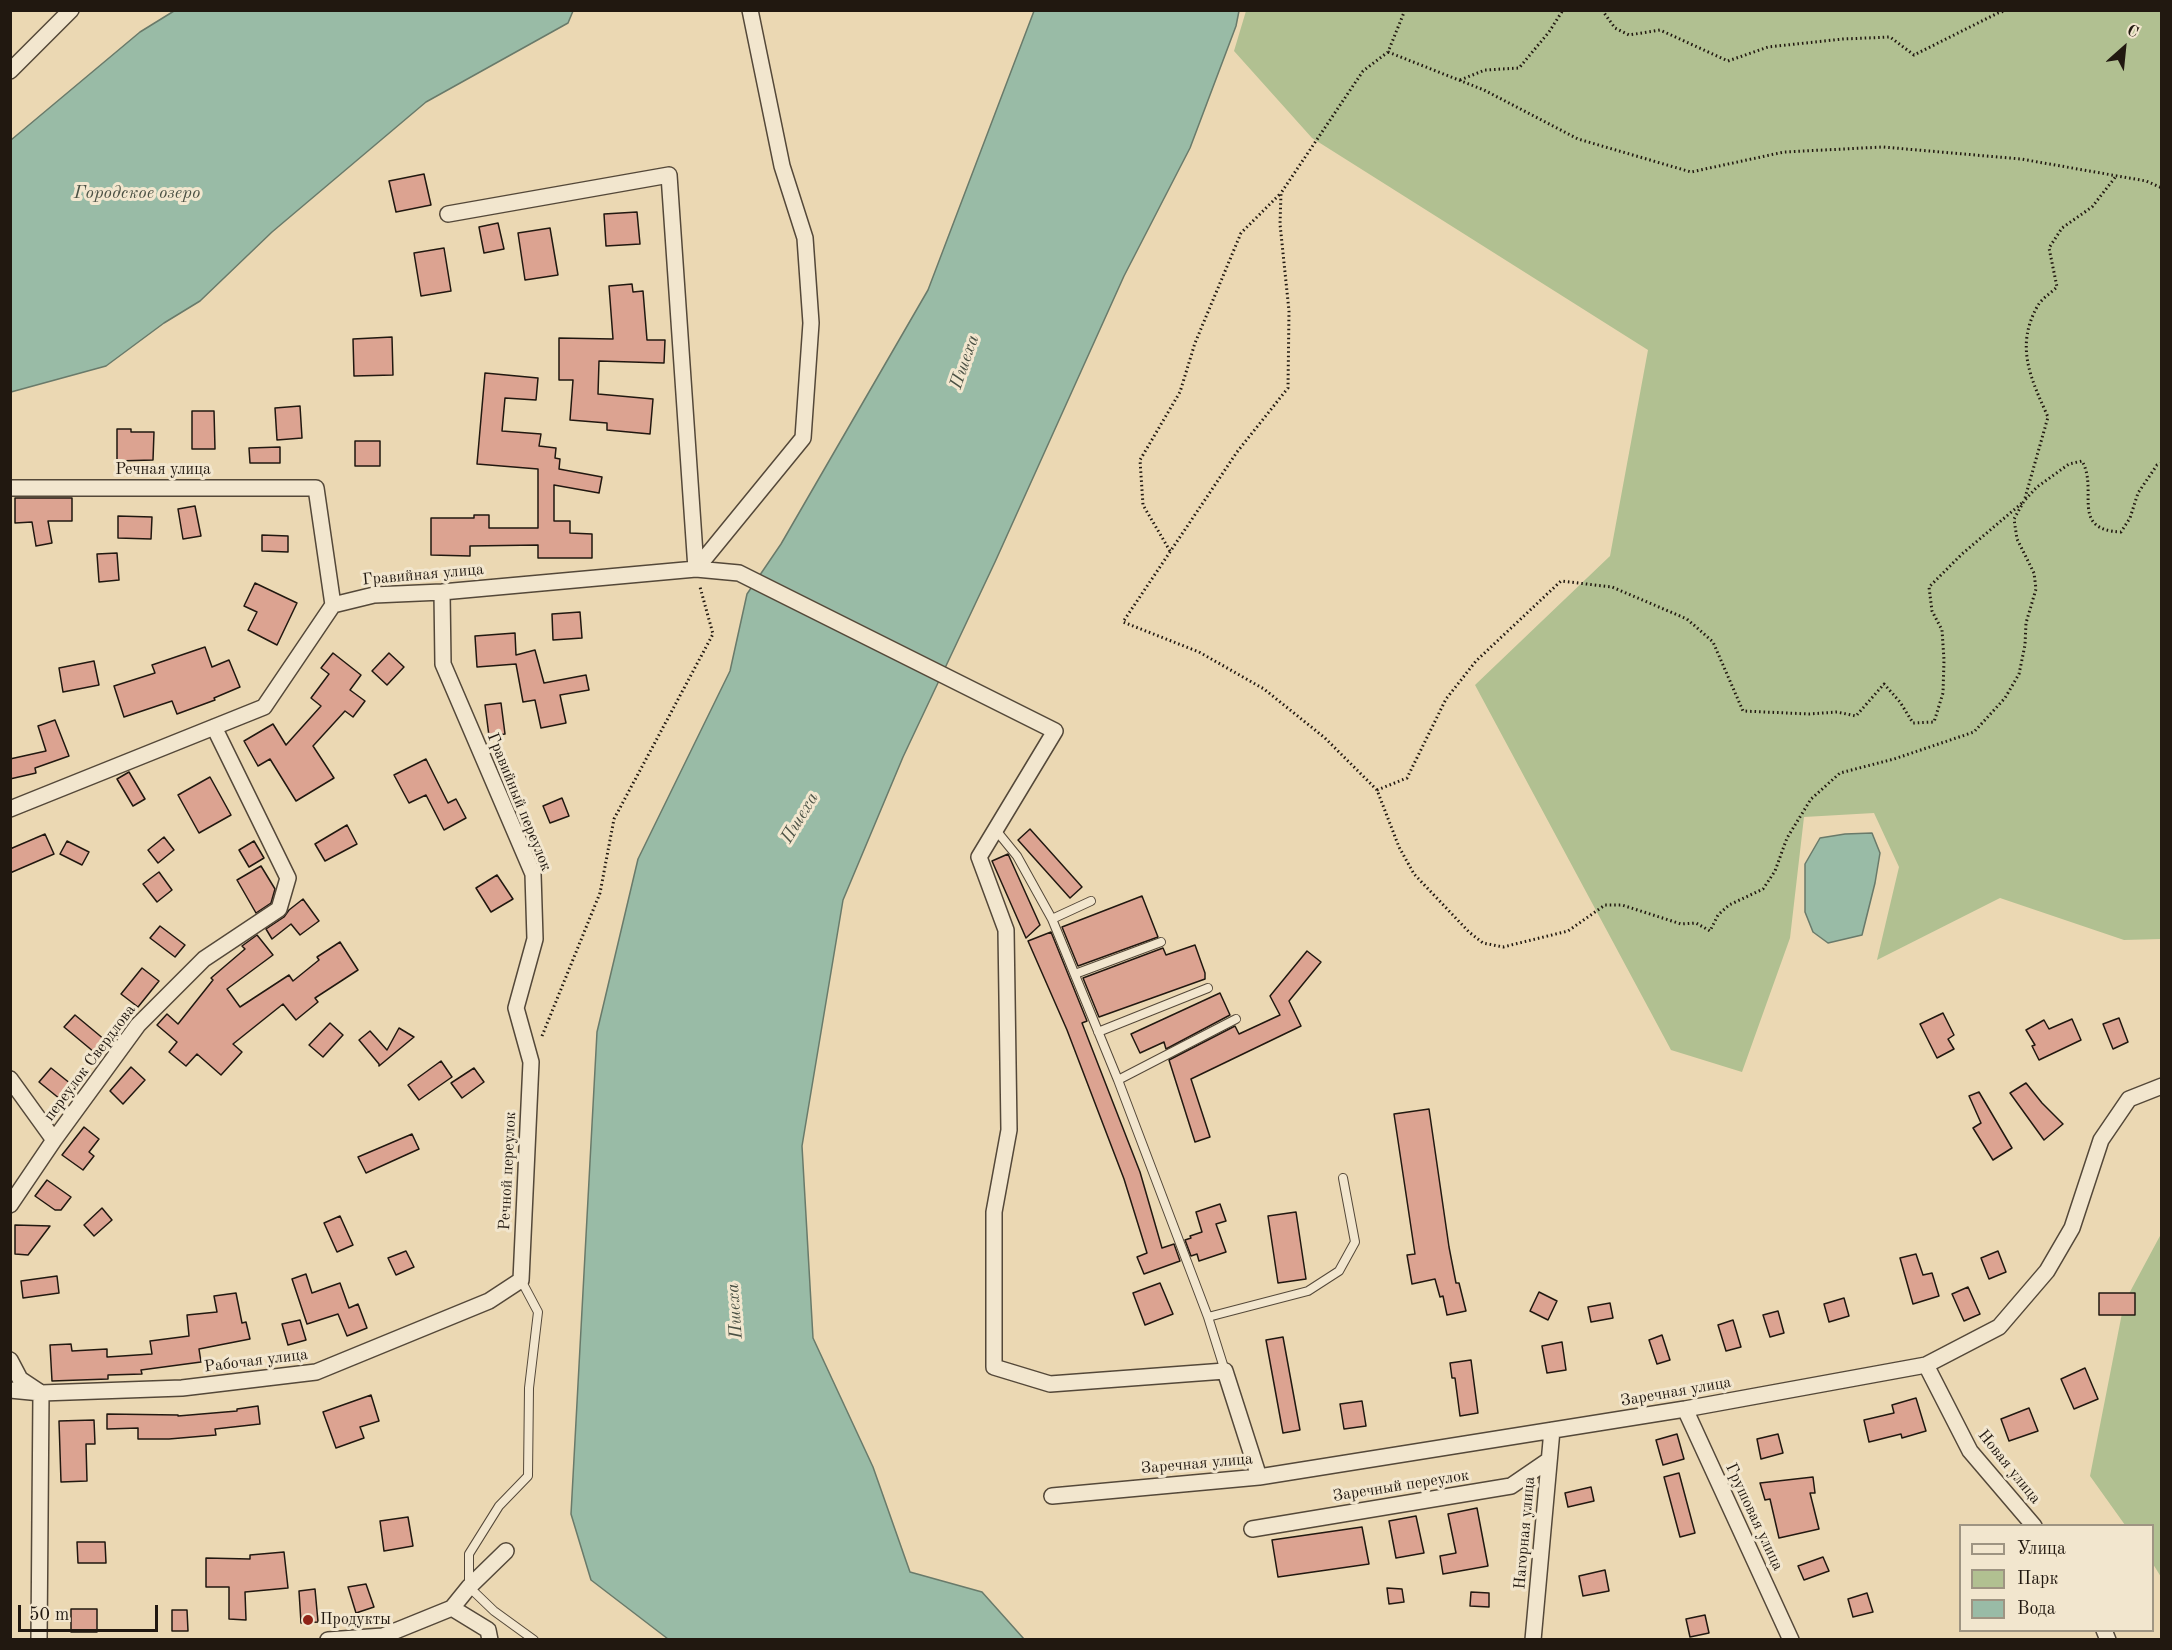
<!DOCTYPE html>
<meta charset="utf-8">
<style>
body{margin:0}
#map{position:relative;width:2172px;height:1650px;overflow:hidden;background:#ebd8b3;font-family:"Old Standard TT",serif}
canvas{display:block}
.frame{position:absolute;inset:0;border:12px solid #211810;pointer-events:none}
.legend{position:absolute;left:1959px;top:1524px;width:195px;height:108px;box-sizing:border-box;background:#f2e6ce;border:2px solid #9e9482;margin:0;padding:8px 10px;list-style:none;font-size:18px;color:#211810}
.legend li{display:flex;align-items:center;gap:12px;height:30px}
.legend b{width:30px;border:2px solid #9e9482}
.north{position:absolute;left:2094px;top:18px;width:60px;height:60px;-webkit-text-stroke:4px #f2e6ce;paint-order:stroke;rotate:27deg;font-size:16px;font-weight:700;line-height:24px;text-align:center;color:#211810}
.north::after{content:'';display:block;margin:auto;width:21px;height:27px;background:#211810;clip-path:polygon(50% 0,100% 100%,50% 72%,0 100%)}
.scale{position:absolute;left:18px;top:1605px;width:140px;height:27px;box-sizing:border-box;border:3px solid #211810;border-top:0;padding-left:8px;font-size:18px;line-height:21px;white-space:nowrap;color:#211810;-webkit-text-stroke:4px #f2e6ce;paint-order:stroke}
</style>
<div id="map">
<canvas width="2172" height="1650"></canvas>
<div class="frame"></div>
<ul class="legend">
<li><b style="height:8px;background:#f2e6ce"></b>Улица</li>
<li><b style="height:16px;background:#b1c091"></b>Парк</li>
<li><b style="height:16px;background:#99bba6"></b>Вода</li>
</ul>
<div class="north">С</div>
<div class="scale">50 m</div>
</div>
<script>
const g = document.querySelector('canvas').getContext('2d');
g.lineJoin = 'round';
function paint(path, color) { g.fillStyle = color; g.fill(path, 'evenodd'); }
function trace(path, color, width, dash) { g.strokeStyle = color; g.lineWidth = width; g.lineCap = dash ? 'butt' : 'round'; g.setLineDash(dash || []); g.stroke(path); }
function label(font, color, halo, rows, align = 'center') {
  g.font = font + ' "Old Standard TT",serif'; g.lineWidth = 6; g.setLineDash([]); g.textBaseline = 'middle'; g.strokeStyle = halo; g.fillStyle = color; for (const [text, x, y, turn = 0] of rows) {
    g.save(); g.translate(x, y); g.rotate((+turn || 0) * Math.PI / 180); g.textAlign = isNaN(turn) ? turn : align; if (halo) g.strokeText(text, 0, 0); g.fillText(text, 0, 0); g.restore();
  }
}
const green = new Path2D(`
 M 1246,11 L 2161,11 L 2161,939 L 2124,940 L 2000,898 L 1877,960 L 1899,867 L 1874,813 L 1804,817 L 1790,938 L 1742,1072 L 1671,1050 L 1475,685 L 1610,556 L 1648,350 L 1312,138 L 1234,51 Z
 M 2161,1234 L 2161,1577 L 2153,1564 L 2152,1526 L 2125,1525 L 2090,1476 L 2124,1303 Z`);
const water = new Path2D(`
 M 174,11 L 573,11 L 568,23 L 426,102 L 272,232 L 200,301 L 164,323 L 106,366 L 11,392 L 11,140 L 140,32 Z
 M 1034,11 L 1239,11 L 1236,26 L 1190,148 L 1124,276 L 995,562 L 903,757 L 843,900 L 802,1146 L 813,1338 L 873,1467 L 910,1572 L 982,1592 L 1024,1639 L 668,1639 L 591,1580 L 571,1514 L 597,1032 L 638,859 L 730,671 L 747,594 L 781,544 L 928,290 Z
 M 1872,833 L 1880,853 L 1875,883 L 1862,935 L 1828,943 L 1813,932 L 1805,912 L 1805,864 L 1820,838 L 1845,834 Z`);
const building = new Path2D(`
 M 424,174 L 431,205 L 396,212 L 389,181 Z
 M 637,212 L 640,244 L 606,246 L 604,214 Z
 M 498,223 L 504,249 L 484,253 L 479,227 Z
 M 550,228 L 558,275 L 525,280 L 518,233 Z
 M 444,248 L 451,291 L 421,296 L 414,253 Z
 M 632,284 L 633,292 L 643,291 L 647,340 L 665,340 L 664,363 L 599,361 L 598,394 L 653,399 L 650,434 L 607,430 L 607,423 L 570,420 L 573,380 L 559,380 L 559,338 L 613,339 L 609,286 Z
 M 392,337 L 393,375 L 354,376 L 353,339 Z
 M 485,373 L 538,378 L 536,400 L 505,398 L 502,431 L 541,434 L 539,446 L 556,448 L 555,458 L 560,459 L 559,469 L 602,477 L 599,493 L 554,485 L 554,521 L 570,521 L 570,533 L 592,534 L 592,558 L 538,558 L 538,545 L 470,546 L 470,556 L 431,555 L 431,518 L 474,518 L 474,515 L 489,515 L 489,528 L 538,528 L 538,469 L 477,464 Z
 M 300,406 L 302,438 L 277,440 L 275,408 Z
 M 192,411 L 214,411 L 215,449 L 192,449 Z
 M 117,429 L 131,429 L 131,432 L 154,432 L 153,460 L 117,461 Z
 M 355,441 L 380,441 L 380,466 L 355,466 Z
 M 280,447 L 280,463 L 250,463 L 249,448 Z
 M 15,498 L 72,498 L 72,521 L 48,521 L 52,543 L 36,546 L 32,522 L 15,523 Z
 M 195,506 L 201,536 L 183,539 L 178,509 Z
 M 118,516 L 152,517 L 151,539 L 118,538 Z
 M 262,535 L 288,536 L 288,552 L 262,551 Z
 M 117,553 L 119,580 L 99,582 L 97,554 Z
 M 255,583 L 297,603 L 277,645 L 248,630 L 257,612 L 244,606 Z
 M 580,612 L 582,638 L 553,640 L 552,614 Z
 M 515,633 L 516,655 L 535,650 L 544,683 L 586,675 L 589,690 L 560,695 L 566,723 L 541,728 L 535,700 L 523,702 L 516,664 L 477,667 L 475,636 Z
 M 205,647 L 212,667 L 229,660 L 240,687 L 214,698 L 215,700 L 177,714 L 172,701 L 124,717 L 114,686 L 155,673 L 152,665 Z
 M 333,653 L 361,675 L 350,690 L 365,701 L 353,717 L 345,711 L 313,746 L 334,778 L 296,801 L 270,759 L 258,766 L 244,741 L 273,724 L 286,745 L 321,706 L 311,698 L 329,674 L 321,668 Z
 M 389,653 L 404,667 L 387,685 L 372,671 Z
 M 94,661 L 99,685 L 63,692 L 59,668 Z
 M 501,703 L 505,734 L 489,736 L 485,705 Z
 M 55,720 L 69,756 L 35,768 L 36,773 L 10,779 L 10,759 L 46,751 L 38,726 Z
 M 426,759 L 448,803 L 456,799 L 466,818 L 444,830 L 426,795 L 409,803 L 394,775 Z
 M 129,772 L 145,799 L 133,806 L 117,779 Z
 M 210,777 L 231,815 L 199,833 L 178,795 Z
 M 562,798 L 569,816 L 550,823 L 543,806 Z
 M 347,825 L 357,844 L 325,861 L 315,844 Z
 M 1030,829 L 1082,887 L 1070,898 L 1018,840 Z
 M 45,834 L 54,854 L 10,873 L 10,849 Z
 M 164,837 L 174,850 L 158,863 L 148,850 Z
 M 67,841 L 89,852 L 82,865 L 60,854 Z
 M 254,841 L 264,858 L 249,867 L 239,850 Z
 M 1008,854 L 1040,925 L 1026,938 L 992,861 Z
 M 261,866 L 275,889 L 271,903 L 256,913 L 237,880 Z
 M 159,872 L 172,890 L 157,902 L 143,884 Z
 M 497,875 L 513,899 L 491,912 L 476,888 Z
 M 1142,896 L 1158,937 L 1078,966 L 1062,927 Z
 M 303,899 L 319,921 L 300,935 L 291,924 L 272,939 L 266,929 L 284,917 L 289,910 Z
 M 160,926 L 185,945 L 175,957 L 150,938 Z
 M 1051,932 L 1087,1021 L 1082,1023 L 1140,1172 L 1162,1248 L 1174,1244 L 1180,1261 L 1144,1274 L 1137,1257 L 1147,1253 L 1124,1179 L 1067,1030 L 1028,941 Z
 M 257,935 L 273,955 L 227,989 L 240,1007 L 289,975 L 293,981 L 319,960 L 317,957 L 340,942 L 358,970 L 315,998 L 318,1002 L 296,1020 L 283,1004 L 233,1044 L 242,1052 L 221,1075 L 197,1054 L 186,1066 L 169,1052 L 177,1042 L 157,1025 L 167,1014 L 178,1024 L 213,980 L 211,978 L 245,949 L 242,946 Z
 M 1195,945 L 1205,973 L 1205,979 L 1099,1017 L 1083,978 L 1163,948 L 1166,955 Z
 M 1307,951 L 1321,962 L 1289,1001 L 1301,1026 L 1191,1079 L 1210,1137 L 1195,1142 L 1169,1060 L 1235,1026 L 1239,1034 L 1280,1015 L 1270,996 Z
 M 142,968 L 159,981 L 138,1007 L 121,994 Z
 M 1220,993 L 1230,1015 L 1166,1049 L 1164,1042 L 1140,1053 L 1131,1034 Z
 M 1943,1013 L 1954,1035 L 1948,1039 L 1954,1049 L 1937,1058 L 1920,1024 Z
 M 75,1015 L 105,1040 L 94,1052 L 64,1027 Z
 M 2119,1018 L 2128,1042 L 2113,1049 L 2103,1024 Z
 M 2072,1019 L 2081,1040 L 2039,1060 L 2032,1046 L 2035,1045 L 2026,1030 L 2044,1020 L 2049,1029 Z
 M 330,1023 L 343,1035 L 323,1057 L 309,1045 Z
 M 399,1028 L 414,1037 L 379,1066 L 379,1064 L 359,1040 L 370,1031 L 387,1050 Z
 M 441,1061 L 452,1077 L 419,1100 L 408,1085 Z
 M 131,1067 L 145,1080 L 123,1104 L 110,1091 Z
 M 51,1068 L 71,1084 L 60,1099 L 39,1082 Z
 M 474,1068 L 484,1082 L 462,1098 L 451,1083 Z
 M 2026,1083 L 2042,1103 L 2063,1124 L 2044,1140 L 2010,1093 Z
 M 1979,1092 L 2012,1148 L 1993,1160 L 1973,1128 L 1981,1123 L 1969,1096 Z
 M 1429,1109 L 1449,1247 L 1456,1283 L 1459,1283 L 1466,1311 L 1447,1315 L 1443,1296 L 1440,1297 L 1435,1279 L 1412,1284 L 1407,1255 L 1415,1254 L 1394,1114 Z
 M 84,1127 L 99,1139 L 89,1152 L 94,1156 L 83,1170 L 62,1155 Z
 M 412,1134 L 419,1149 L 366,1173 L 358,1157 Z
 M 47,1180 L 71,1197 L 61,1210 L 55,1210 L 35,1196 Z
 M 1220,1204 L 1226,1221 L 1216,1224 L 1226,1252 L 1199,1261 L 1197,1254 L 1191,1256 L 1185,1240 L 1191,1238 L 1190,1236 L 1202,1232 L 1196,1212 Z
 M 102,1208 L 112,1220 L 94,1236 L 84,1225 Z
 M 1296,1212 L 1306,1279 L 1278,1283 L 1268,1216 Z
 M 340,1216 L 353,1245 L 337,1252 L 324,1223 Z
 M 15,1225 L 50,1226 L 28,1255 L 15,1254 Z
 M 406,1251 L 414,1267 L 396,1275 L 388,1258 Z
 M 1998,1251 L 2006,1272 L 1989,1279 L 1981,1258 Z
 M 1916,1254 L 1923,1275 L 1932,1273 L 1939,1296 L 1913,1304 L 1900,1258 Z
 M 306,1274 L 312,1293 L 340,1283 L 349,1308 L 358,1304 L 367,1328 L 347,1336 L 338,1314 L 307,1324 L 292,1279 Z
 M 57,1276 L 59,1293 L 23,1298 L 21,1281 Z
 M 1160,1283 L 1173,1314 L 1145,1325 L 1133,1293 Z
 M 1968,1287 L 1980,1314 L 1964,1321 L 1952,1294 Z
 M 1539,1292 L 1557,1301 L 1548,1320 L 1530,1311 Z
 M 236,1293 L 242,1323 L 246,1322 L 250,1339 L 199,1349 L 201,1362 L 141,1370 L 142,1374 L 108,1375 L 108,1379 L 52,1381 L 50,1345 L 71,1344 L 72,1351 L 107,1349 L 107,1357 L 152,1354 L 150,1341 L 189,1336 L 187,1315 L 217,1312 L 214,1296 Z
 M 2099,1293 L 2135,1293 L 2135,1315 L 2099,1315 Z
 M 1844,1298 L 1849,1316 L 1829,1322 L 1824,1304 Z
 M 1610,1303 L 1613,1318 L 1591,1322 L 1588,1307 Z
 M 1778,1311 L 1784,1333 L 1770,1337 L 1763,1315 Z
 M 300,1320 L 306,1340 L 288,1345 L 282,1324 Z
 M 1733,1320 L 1741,1347 L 1726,1351 L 1718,1325 Z
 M 1662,1335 L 1670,1360 L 1657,1364 L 1649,1340 Z
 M 1283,1337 L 1300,1430 L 1283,1433 L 1266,1340 Z
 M 1562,1342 L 1566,1370 L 1547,1373 L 1542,1346 Z
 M 1471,1360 L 1478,1413 L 1460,1416 L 1455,1378 L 1452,1378 L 1450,1363 Z
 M 2085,1368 L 2098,1399 L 2074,1409 L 2061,1379 Z
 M 371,1395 L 379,1421 L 360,1427 L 364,1438 L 336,1448 L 323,1412 Z
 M 1916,1398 L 1926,1431 L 1902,1438 L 1901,1434 L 1869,1442 L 1864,1420 L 1894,1413 L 1892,1405 Z
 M 1362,1401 L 1366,1426 L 1344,1429 L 1340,1404 Z
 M 258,1406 L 260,1424 L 215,1429 L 216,1435 L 169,1439 L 138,1439 L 138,1428 L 107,1429 L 107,1414 L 178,1415 L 178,1416 L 237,1411 L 237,1409 Z
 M 2029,1408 L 2038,1431 L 2009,1441 L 2001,1419 Z
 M 94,1420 L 95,1444 L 86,1444 L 87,1481 L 61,1482 L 59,1421 Z
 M 1677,1434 L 1684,1459 L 1663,1465 L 1656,1440 Z
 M 1778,1434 L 1783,1453 L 1761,1459 L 1757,1439 Z
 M 1679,1473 L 1695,1533 L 1680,1537 L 1664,1477 Z
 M 1813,1477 L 1815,1493 L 1810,1493 L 1819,1529 L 1779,1538 L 1770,1499 L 1765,1500 L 1760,1483 Z
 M 1591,1487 L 1594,1501 L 1568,1507 L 1565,1493 Z
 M 1477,1508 L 1488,1566 L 1443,1574 L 1440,1556 L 1456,1553 L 1448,1514 Z
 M 1416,1516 L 1424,1553 L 1396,1558 L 1389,1521 Z
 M 408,1517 L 413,1546 L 384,1551 L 380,1521 Z
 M 1362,1527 L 1369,1564 L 1278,1577 L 1272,1540 Z
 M 77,1542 L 105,1542 L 106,1563 L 78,1563 Z
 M 284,1552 L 288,1588 L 245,1592 L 246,1620 L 229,1619 L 229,1587 L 206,1587 L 206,1558 L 250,1559 L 250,1555 Z
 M 1823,1557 L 1829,1571 L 1804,1580 L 1798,1566 Z
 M 1605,1570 L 1609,1591 L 1583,1596 L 1579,1576 Z
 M 366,1584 L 374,1607 L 356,1613 L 348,1587 Z
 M 1387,1588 L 1402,1589 L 1404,1602 L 1389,1604 Z
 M 315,1589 L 318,1622 L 301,1623 L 299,1591 Z
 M 1471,1592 L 1489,1593 L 1489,1607 L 1470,1606 Z
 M 1867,1593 L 1873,1612 L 1853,1617 L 1848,1599 Z
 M 71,1609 L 97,1609 L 97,1632 L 71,1632 Z
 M 172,1610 L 187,1610 L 188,1631 L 172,1631 Z
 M 1705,1615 L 1709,1633 L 1690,1637 L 1686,1619 Z`);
const path = new Path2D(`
 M 1405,10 L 1388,52 L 1363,71 L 1281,193 L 1280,224 L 1289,311 L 1288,388 L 1237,452 L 1123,622 L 1199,652 L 1264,689 L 1325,738 L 1377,790 L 1399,847 L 1414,874 L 1469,932 L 1483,943 L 1503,947 L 1568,931 L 1605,905 L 1622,905 L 1681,924 L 1696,923 L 1710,931 L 1718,915 L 1729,905 L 1763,889 L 1775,871 L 1787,838 L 1811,799 L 1840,773 L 1894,759 L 1974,732 L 2005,698 L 2019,674 L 2025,645 L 2026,623 L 2036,589 L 2034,573 L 2017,539 L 2014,519 L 2024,501 L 2037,487 L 2069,464 L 2082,461 C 2099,490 2069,530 2121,532 L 2130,518 L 2138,493 L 2157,465 L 2162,463
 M 1602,10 L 1615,28 L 1629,35 L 1660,30 L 1728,61 L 1768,47 L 1843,39 L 1890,37 L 1914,55 L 1998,13 L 2008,10
 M 1388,52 L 1484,90 L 1578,139 L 1691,172 L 1784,152 L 1883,147 L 2021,159 L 2146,181 L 2162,188
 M 1460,80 L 1485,70 L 1519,68 L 1549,32 L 1563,10
 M 2025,498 L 2048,417 C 2031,379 2015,347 2037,307 C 2041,299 2051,293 2057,287 L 2049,248 L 2062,228 L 2092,207 L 2117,175
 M 1170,551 L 1143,505 L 1140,460 L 1180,392 L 1195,343 L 1241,233 L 1280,194
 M 1377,790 L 1407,778 L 1446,699 L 1476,661 L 1561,581 L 1612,587 L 1687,619 L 1713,642 L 1743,711 L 1809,714 L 1837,712 L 1856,716 L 1884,684 L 1900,702 L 1913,723 L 1934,722 L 1943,693 L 1944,660 L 1942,630 L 1932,611 L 1929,587 L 1962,554 L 2022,503
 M 542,1036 L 600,893 L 614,819 L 713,634 L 700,587`);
const service = new Path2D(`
 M 995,829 L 1017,856 L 1052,919 L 1118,1080 L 1208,1317 L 1225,1371
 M 1052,919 L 1091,901
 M 1075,974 L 1161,942
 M 1098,1032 L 1208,988
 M 1118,1080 L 1236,1019
 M 521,1280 L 538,1312 L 529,1388 L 528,1476 L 499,1506 L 469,1554 L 469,1587 L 494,1611 L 534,1640
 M 1208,1317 L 1308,1291 L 1339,1271 L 1355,1242 L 1343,1178`);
const minor = new Path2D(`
 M 10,71 L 71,10
 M 448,214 L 669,175 L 696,569
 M 10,488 L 316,488 L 333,605
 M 696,569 L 803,438 L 811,323 L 805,238 L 782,166 L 750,10
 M 10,809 L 264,707 L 333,605 L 374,595 L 442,592 L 696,569 L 739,573 L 1055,731 L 979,857 L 1006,930 L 1009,1130 L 994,1212 L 994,1367 L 1050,1384 L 1225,1371 L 1259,1477
 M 10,1079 L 54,1140 L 10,1205
 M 54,1140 L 138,1025 L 204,959 L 279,909 L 288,878 L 214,727
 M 10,1360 L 20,1379 L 41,1393 L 39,1640
 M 1926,1365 L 1970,1451 L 2034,1526
 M 10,1390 L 41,1393 L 182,1388 L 316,1372 L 489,1301 L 521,1280 L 531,1062 L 516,1008 L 535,939 L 533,874 L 443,664 L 442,592
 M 1685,1409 L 1791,1640
 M 1052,1496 L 1259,1477 L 1685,1409 L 1926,1365 L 1999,1327 L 2047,1271 L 2072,1228 L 2101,1140 L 2129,1099 L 2162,1086
 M 1252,1529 L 1511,1486 L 1549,1460
 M 452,1608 L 488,1630 L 490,1640
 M 2104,1630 L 2108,1640
 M 328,1640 L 383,1636 L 452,1608 L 469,1587 L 506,1551
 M 1533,1640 L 1552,1430`);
const markers = [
 [308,1620,6,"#8f2418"]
];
const streetNames = [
 ["Речная улица",163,470],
 ["Гравийная улица",423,575,-5],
 ["Гравийный переулок",519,802,68],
 ["переулок Свердлова",90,1063,-53],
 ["Речной переулок",508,1171,-87],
 ["Рабочая улица",256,1361,-7],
 ["Заречная улица",1676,1392,-10],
 ["Заречная улица",1197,1464,-5],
 ["Новая улица",2009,1467,51],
 ["Заречный переулок",1401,1486,-9],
 ["Грушовая улица",1754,1517,65],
 ["Нагорная улица",1525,1533,-85]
];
const poiNames = [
 ["Продукты",320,1620]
];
const waterNames = [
 ["Городское озеро",137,193],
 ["Пшеха",965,362,-71],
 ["Пшеха",800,818,-59],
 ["Пшеха",735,1311,-94]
];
paint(green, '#b1c091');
paint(water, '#99bba6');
trace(water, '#697a6a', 1.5);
paint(building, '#dca391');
trace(building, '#211810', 1.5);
trace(service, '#544839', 10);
trace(minor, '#544839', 18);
trace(path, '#211810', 3, [1.5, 3]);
trace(service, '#f2e6ce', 8);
trace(minor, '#f2e6ce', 15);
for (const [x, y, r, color] of markers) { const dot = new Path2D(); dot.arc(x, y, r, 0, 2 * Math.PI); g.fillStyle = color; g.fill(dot); trace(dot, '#f2e6ce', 2); }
label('16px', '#211810', '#f2e6ce', streetNames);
label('16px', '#211810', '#f2e6ce', poiNames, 'left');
label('italic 18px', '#4b5144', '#f2e6ce', waterNames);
</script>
